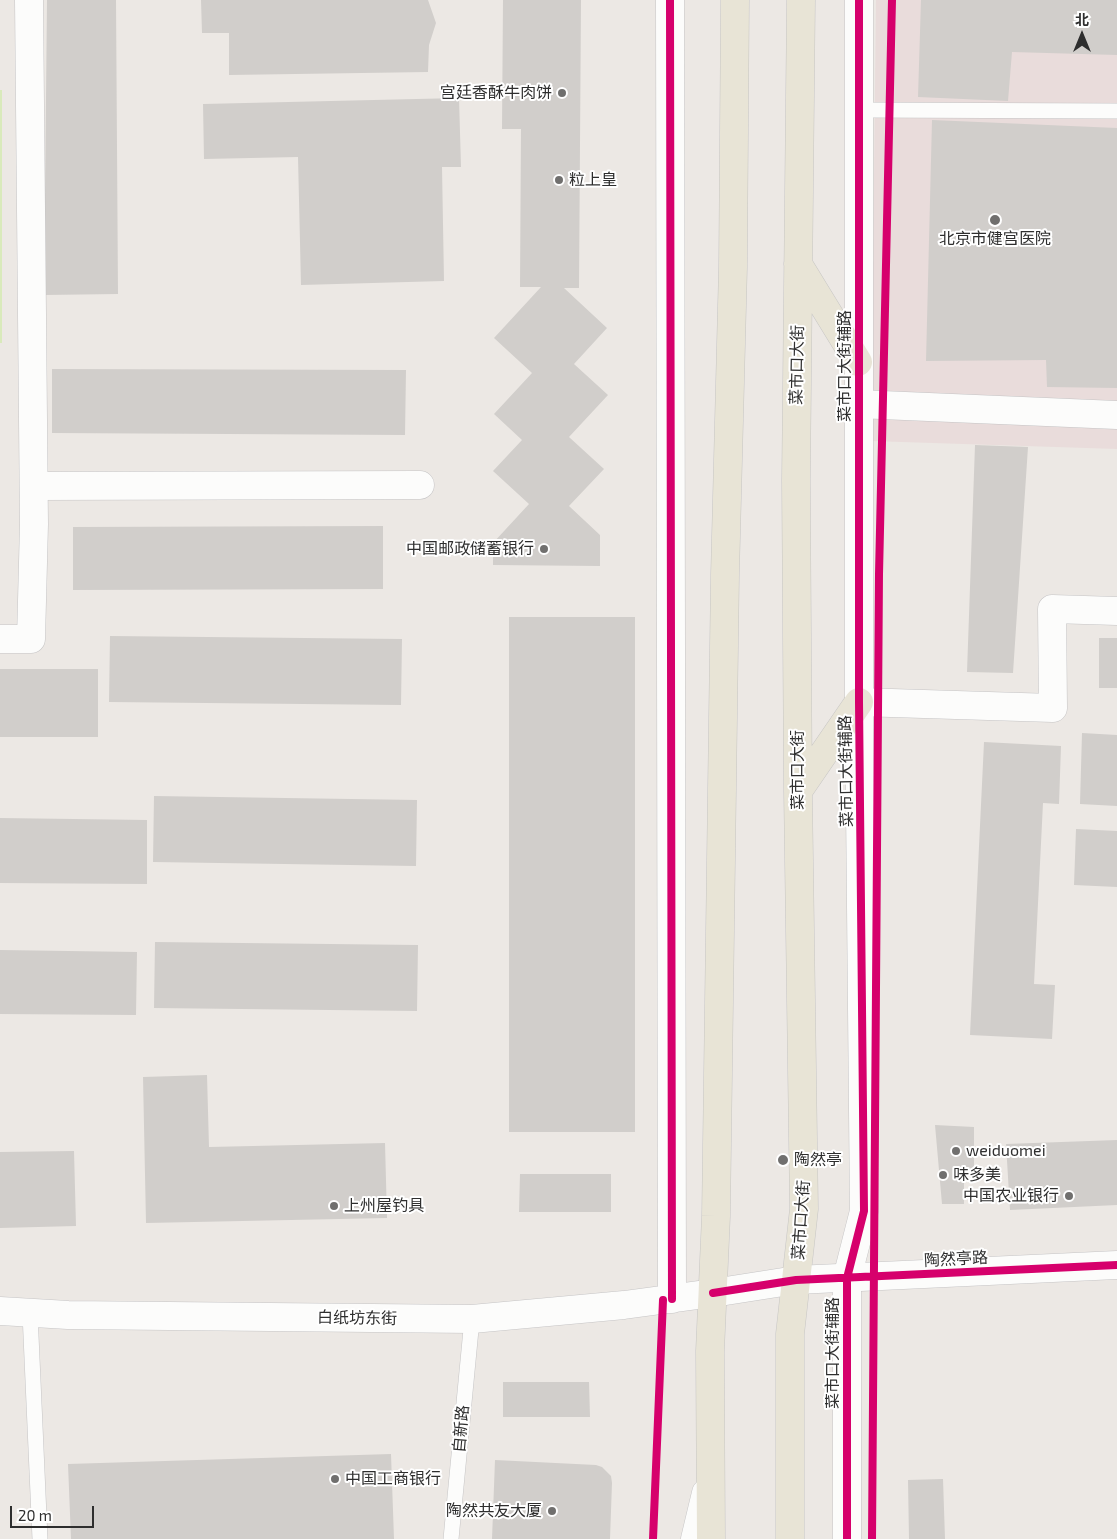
<!DOCTYPE html>
<meta charset="utf-8">
<style>
body{margin:0}
#map{position:relative;width:1117px;height:1539px;overflow:hidden;background:#ece8e4;font-family:"Exo 2","Noto Sans SC",sans-serif}
canvas{display:block}
.north{position:absolute;left:1057px;top:10px;width:50px;height:50px;-webkit-text-stroke:4px #fff;paint-order:stroke;rotate:0deg;font-size:14px;font-weight:700;line-height:20px;text-align:center;color:#2e2e2e}
.north::after{content:'';display:block;margin:auto;width:18px;height:22px;background:#2e2e2e;clip-path:polygon(50% 0,100% 100%,50% 72%,0 100%)}
.scale{position:absolute;left:10px;top:1506px;width:84px;height:22px;box-sizing:border-box;border:2px solid #2e2e2e;border-top:0;padding-left:6px;font-size:15px;line-height:18px;white-space:nowrap;color:#2e2e2e;-webkit-text-stroke:4px #fff;paint-order:stroke}
</style>
<div id="map">
<canvas width="1117" height="1539"></canvas>
<div class="north">北</div>
<div class="scale">20 m</div>
</div>
<script>
const g = document.querySelector('canvas').getContext('2d');
g.lineJoin = 'round';
function paint(path, color) { g.fillStyle = color; g.fill(path, 'evenodd'); }
function trace(path, color, width, dash) { g.strokeStyle = color; g.lineWidth = width; g.lineCap = dash ? 'butt' : 'round'; g.setLineDash(dash || []); g.stroke(path); }
function label(font, color, halo, rows, align = 'center') {
  g.font = font + ' "Exo 2","Noto Sans SC",sans-serif'; g.lineWidth = 4; g.setLineDash([]); g.textBaseline = 'middle'; g.strokeStyle = halo; g.fillStyle = color; for (const [text, x, y, turn = 0] of rows) {
    g.save(); g.translate(x, y); g.rotate((+turn || 0) * Math.PI / 180); g.textAlign = isNaN(turn) ? turn : align; if (halo) g.strokeText(text, 0, 0); g.fillText(text, 0, 0); g.restore();
  }
}
const medical = new Path2D(`
 M 876,0 L 1117,0 L 1117,449 L 871,441 Z`);
const pitch = new Path2D(`
 M 0,90 L 2,90 L 2,343 L 0,343 Z`);
const building = new Path2D(`
 M 47,0 L 116,0 L 118,294 L 44,295 Z
 M 201,0 L 428,0 L 436,23 L 429,45 L 428,72 L 229,75 L 229,33 L 202,33 Z
 M 503,0 L 581,0 L 579,288 L 564,288 L 607,328 L 574,364 L 608,395 L 569,437 L 604,469 L 569,506 L 600,535 L 600,566 L 493,565 L 493,543 L 529,504 L 493,471 L 522,440 L 494,414 L 532,373 L 494,338 L 541,287 L 520,287 L 521,129 L 502,129 Z
 M 921,0 L 1117,0 L 1117,55 L 1012,52 L 1008,101 L 918,97 Z
 M 459,98 L 461,167 L 442,167 L 444,281 L 301,285 L 298,157 L 204,159 L 203,104 Z
 M 932,120 L 1117,128 L 1117,388 L 1047,387 L 1046,360 L 926,361 Z
 M 52,369 L 406,370 L 405,435 L 52,433 Z
 M 975,445 L 1028,447 L 1013,673 L 967,672 Z
 M 383,526 L 383,589 L 73,590 L 73,527 Z
 M 509,617 L 635,617 L 635,1132 L 509,1132 Z
 M 110,636 L 402,639 L 401,705 L 109,702 Z
 M 1099,638 L 1117,638 L 1117,688 L 1099,688 Z
 M 0,669 L 98,669 L 98,737 L 0,737 Z
 M 1082,733 L 1117,735 L 1117,806 L 1080,804 Z
 M 984,742 L 1061,746 L 1059,804 L 1043,803 L 1034,984 L 1055,985 L 1052,1039 L 970,1035 Z
 M 154,796 L 417,800 L 416,866 L 153,862 Z
 M 0,818 L 147,820 L 147,884 L 0,883 Z
 M 1076,829 L 1117,831 L 1117,887 L 1074,885 Z
 M 155,942 L 418,945 L 417,1011 L 154,1008 Z
 M 0,950 L 137,952 L 136,1015 L 0,1014 Z
 M 207,1075 L 209,1147 L 385,1143 L 387,1218 L 146,1223 L 143,1077 Z
 M 935,1125 L 974,1127 L 974,1175 L 964,1175 L 964,1204 L 942,1204 Z
 M 1117,1140 L 1117,1205 L 1010,1210 L 1006,1144 Z
 M 74,1151 L 76,1226 L 0,1228 L 0,1152 Z
 M 520,1174 L 611,1174 L 611,1212 L 519,1212 Z
 M 503,1382 L 589,1382 L 590,1417 L 503,1417 Z
 M 391,1454 L 394,1539 L 71,1539 L 68,1464 Z
 M 495,1460 L 596,1465 L 602,1467 L 611,1476 L 612,1483 L 610,1539 L 492,1539 Z
 M 943,1479 L 945,1539 L 909,1539 L 908,1480 Z`);
const service = new Path2D(`
 M 859,110 L 1117,111
 M 30,1313 L 40,1539
 M 451,1539 L 472,1319`);
const minor = new Path2D(`
 M 858,404 L 1117,415
 M 34,486 L 420,485
 M 0,639 L 31,639 L 34,524 L 29,0
 M 859,702 L 1053,708 L 1052,609 L 1117,611`);
const tertiary = new Path2D(`
 M 670,0 L 672,1299
 M 0,1311 L 68,1315 L 472,1319 L 624,1305 L 713,1293
 M 695,1539 L 706,1493
 M 847,1539 L 847,1278 L 864,1211 L 859,702 L 859,0`);
const secondary = new Path2D(`
 M 713,1293 L 796,1280 L 1117,1265`);
const primary = new Path2D(`
 M 798,264 L 858,362
 M 798,791 L 859,702
 M 711,1539 L 710,1351 L 716,1216 L 725,575 L 733,267 L 735,0
 M 790,1539 L 790,1334 L 804,1209 L 798,791 L 796,480 L 801,0`);
const cycleway = new Path2D(`
 M 670,0 L 672,1299
 M 713,1293 L 796,1280 L 1117,1265
 M 653,1539 L 663,1300
 M 847,1539 L 847,1278 L 864,1211 L 859,702 L 859,0
 M 872,1539 L 879,574 L 892,0`);
const markers = [
 [562,93,5,"#706f6e"],
 [559,180,5,"#706f6e"],
 [995,220,6,"#706f6e"],
 [544,549,5,"#706f6e"],
 [956,1151,5,"#706f6e"],
 [783,1160,6,"#706f6e"],
 [943,1175,5,"#706f6e"],
 [1069,1196,5,"#706f6e"],
 [334,1206,5,"#706f6e"],
 [335,1479,5,"#706f6e"],
 [552,1511,5,"#706f6e"]
];
const poiNames = [
 ["宫廷香酥牛肉饼",552,93,"right"],
 ["粒上皇",569,180],
 ["北京市健宫医院",995,239,"center"],
 ["中国邮政储蓄银行",534,549,"right"],
 ["weiduomei",966,1151],
 ["陶然亭",794,1160],
 ["味多美",953,1175],
 ["中国农业银行",1059,1196,"right"],
 ["上州屋钓具",344,1206],
 ["中国工商银行",345,1479],
 ["陶然共友大厦",542,1511,"right"]
];
const streetNames = [
 ["菜市口大街",797,365,-89],
 ["菜市口大街辅路",845,366,-90],
 ["菜市口大街",798,770,-90],
 ["菜市口大街辅路",846,771,-91],
 ["菜市口大街",801,1220,-86],
 ["陶然亭路",956,1259,-3],
 ["白纸坊东街",357,1318,1],
 ["菜市口大街辅路",833,1353,-90],
 ["自新路",461,1429,-85]
];
paint(medical, '#e9dcdb');
paint(pitch, '#d9eabb');
paint(building, '#d1cecb');
trace(service, '#c5c4c5', 16);
trace(minor, '#c5c4c5', 29);
trace(tertiary, '#c5c4c5', 29);
trace(secondary, '#c5c4c5', 29);
trace(primary, '#c6c5c4', 29);
trace(service, '#fcfcfb', 15);
trace(minor, '#fcfcfb', 28);
trace(tertiary, '#fcfcfb', 28);
trace(secondary, '#fcfcfb', 28);
trace(primary, '#e8e4d6', 28);
trace(cycleway, '#d6006c', 8);
for (const [x, y, r, color] of markers) { const dot = new Path2D(); dot.arc(x, y, r, 0, 2 * Math.PI); g.fillStyle = color; g.fill(dot); trace(dot, '#fff', 2); }
label('16px', '#2e2e2e', '#fff', poiNames, 'left');
label('16px', '#2e2e2e', '#fff', streetNames);
</script>
